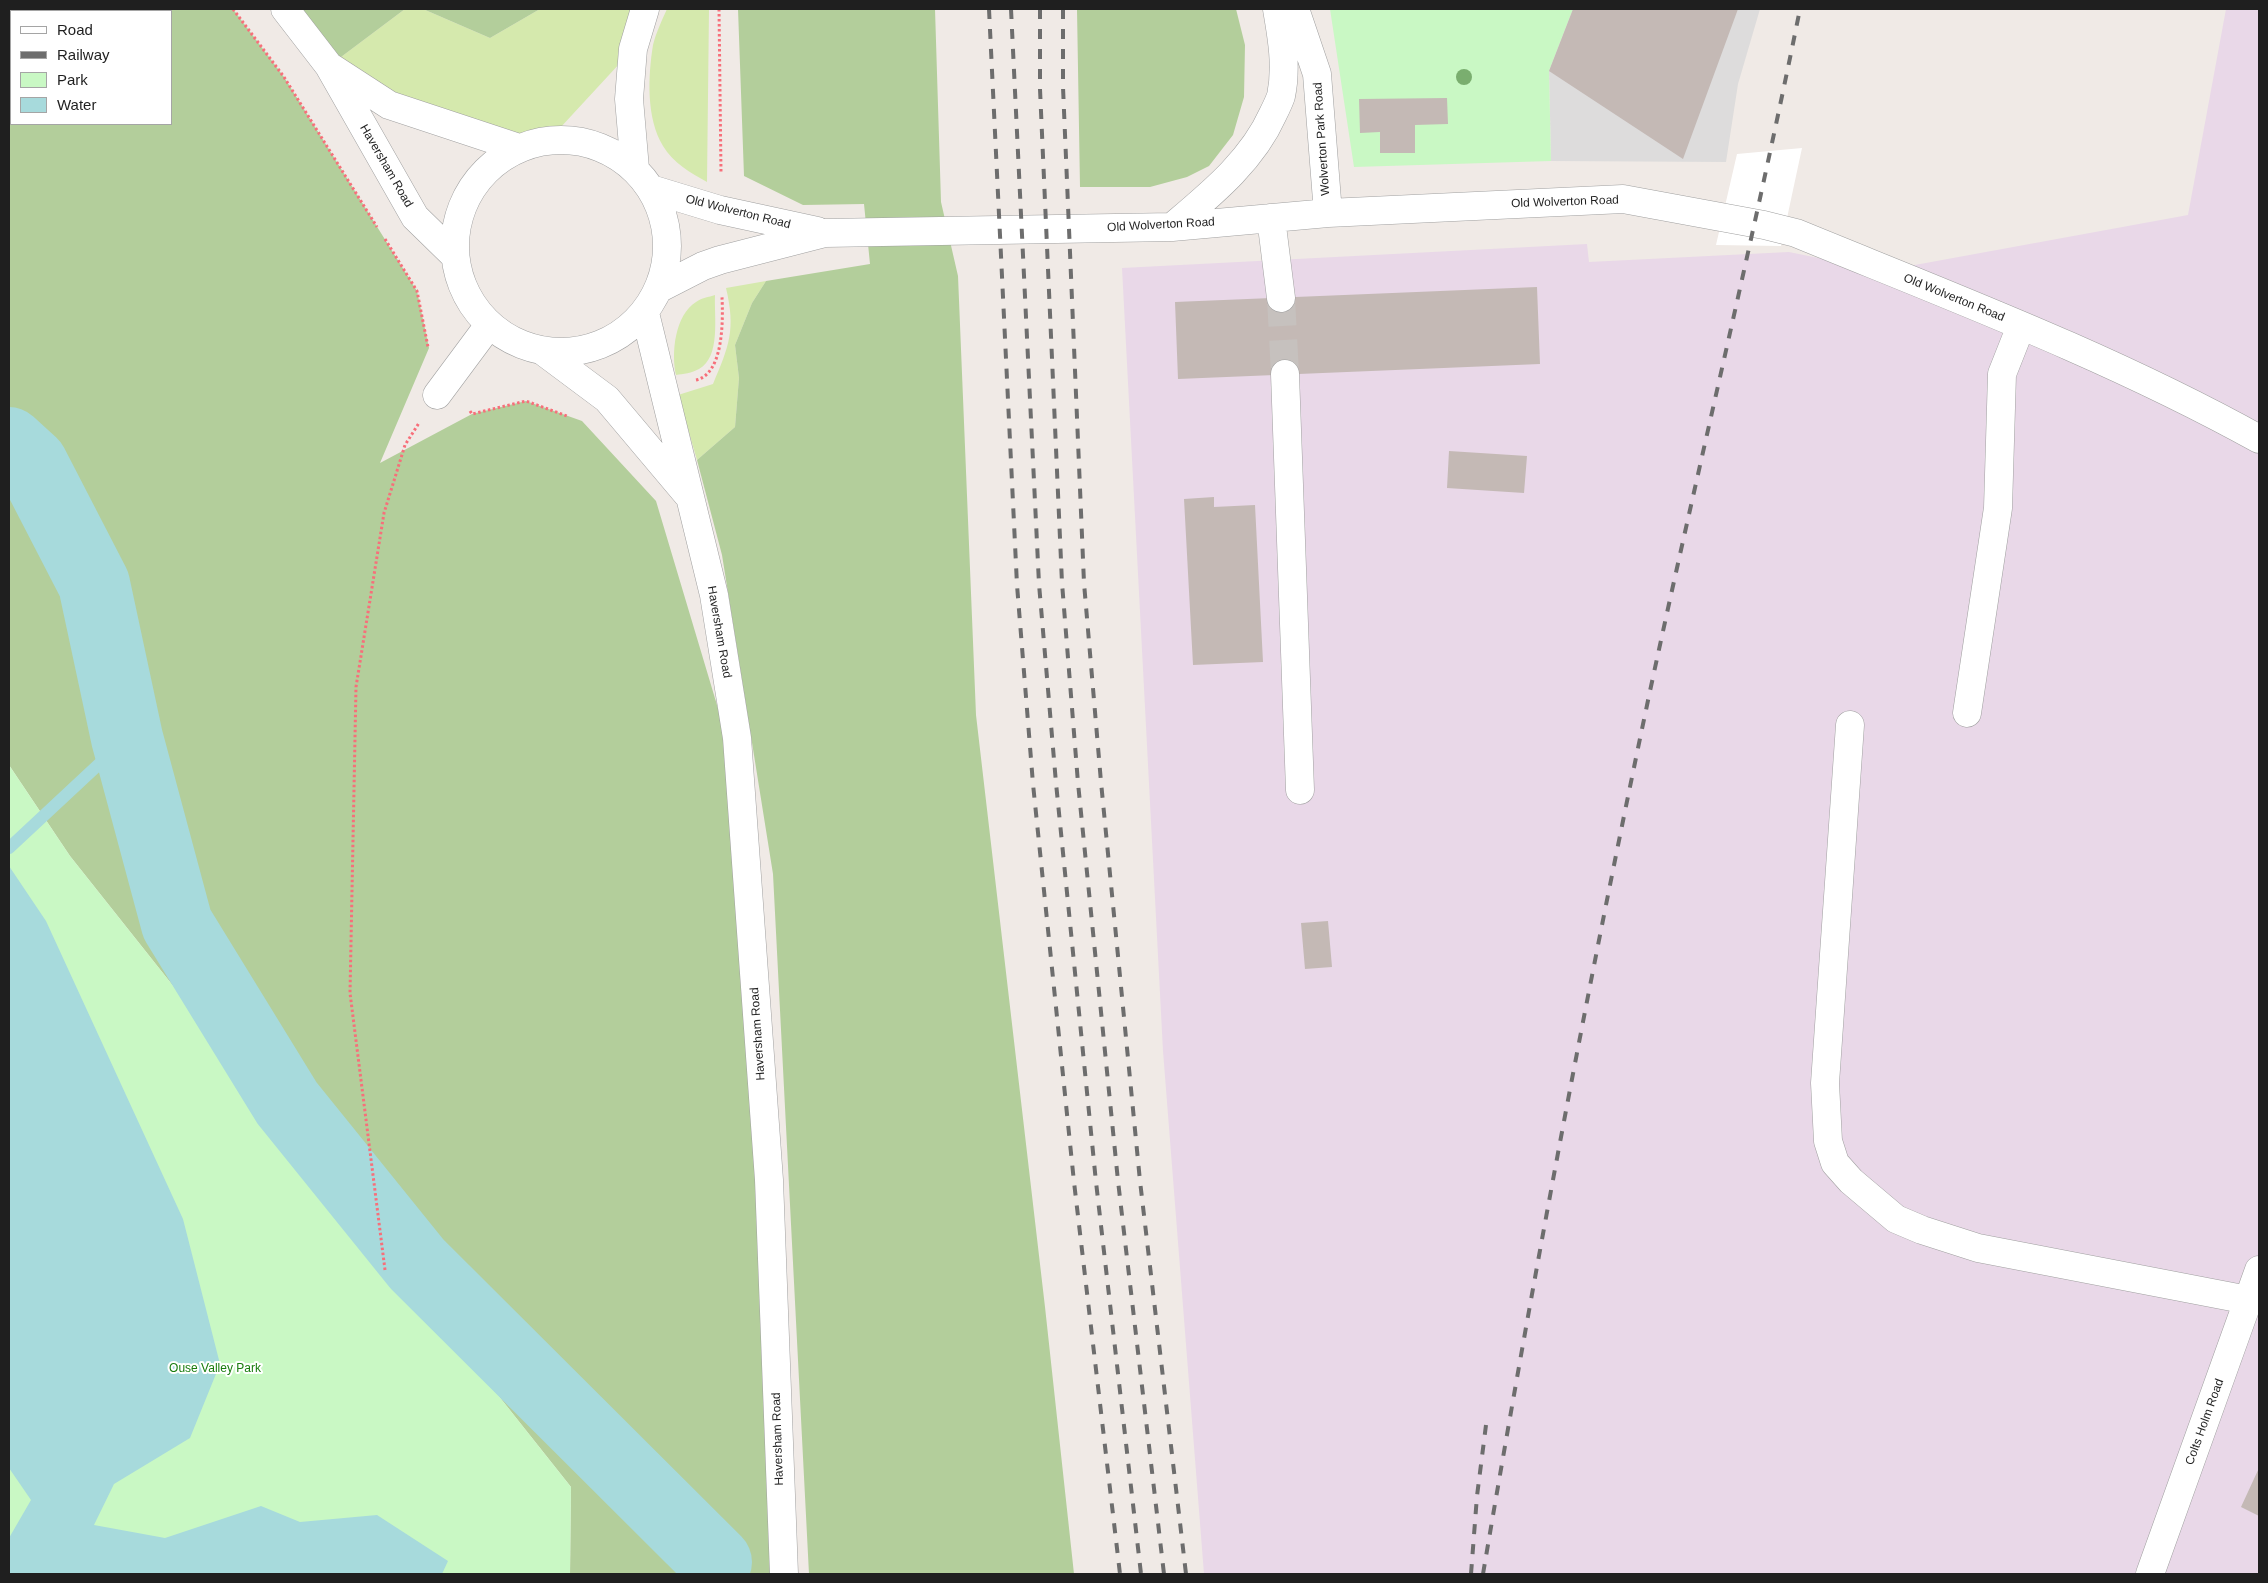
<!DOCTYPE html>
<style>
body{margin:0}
#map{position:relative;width:2268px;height:1583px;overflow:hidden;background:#f0eae6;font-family:Helvetica,sans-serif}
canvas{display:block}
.frame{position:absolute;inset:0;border:10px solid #1f1f1f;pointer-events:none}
.legend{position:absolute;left:10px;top:10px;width:162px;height:115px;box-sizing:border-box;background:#fff;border:1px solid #a5a5a5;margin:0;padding:6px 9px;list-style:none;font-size:15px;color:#1f1f1f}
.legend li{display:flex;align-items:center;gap:10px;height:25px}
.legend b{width:25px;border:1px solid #a5a5a5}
</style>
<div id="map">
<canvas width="2268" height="1583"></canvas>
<div class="frame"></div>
<ul class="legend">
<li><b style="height:6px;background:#fff"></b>Road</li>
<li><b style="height:6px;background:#6d6d6d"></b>Railway</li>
<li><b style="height:14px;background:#c9f8c4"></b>Park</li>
<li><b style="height:14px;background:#a7dadc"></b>Water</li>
</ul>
</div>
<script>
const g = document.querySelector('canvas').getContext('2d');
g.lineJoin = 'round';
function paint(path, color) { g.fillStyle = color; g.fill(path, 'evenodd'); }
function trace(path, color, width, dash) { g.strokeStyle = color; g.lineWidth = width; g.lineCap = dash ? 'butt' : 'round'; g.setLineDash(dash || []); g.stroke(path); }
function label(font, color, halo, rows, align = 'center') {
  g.font = font + ' Helvetica,sans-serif'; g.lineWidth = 4; g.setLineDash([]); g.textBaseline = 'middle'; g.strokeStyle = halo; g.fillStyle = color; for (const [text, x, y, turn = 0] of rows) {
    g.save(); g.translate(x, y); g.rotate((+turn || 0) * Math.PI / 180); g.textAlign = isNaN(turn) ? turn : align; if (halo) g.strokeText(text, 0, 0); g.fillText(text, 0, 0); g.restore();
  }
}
const residential = new Path2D(`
 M 1573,9 L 1760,9 L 1738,84 L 1726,162 L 1551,161 L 1549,71 Z`);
const industrial = new Path2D(`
 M 2226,9 L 2259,9 L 2259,1574 L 1204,1574 L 1163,1051 L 1122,268 L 1587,244 L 1589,262 L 1789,252 L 1882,271 L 2188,215 Z`);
const grass = new Path2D(`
 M 405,9 L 423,9 L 490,38 L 540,9 L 645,9 L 633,49 L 548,141 L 519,148 L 329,66 Z
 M 667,9 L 709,9 L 707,182 C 691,173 673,163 663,146 C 646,118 648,76 653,45 C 656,33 662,20 667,9 Z
 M 766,281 L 752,303 L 735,345 L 739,378 L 735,427 L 697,460 L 678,395 L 713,384 C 729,346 736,330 726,288 Z
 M 715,295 C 714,317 721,357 699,369 C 692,373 683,374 676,375 C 671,353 675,315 696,302 C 701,298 709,297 715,295 Z`);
const forest = new Path2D(`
 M 9,9 L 233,9 L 284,77 L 417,291 L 429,348 L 380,463 L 472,414 L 526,401 L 582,421 L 656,501 L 740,782 L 784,1574 L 570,1574 L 571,1487 L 70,856 L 9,765 ZM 11,11 L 171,11 L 171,124 L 11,124 Z
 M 286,9 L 405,9 L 329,66 Z
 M 423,9 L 540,9 L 490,38 Z
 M 738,9 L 935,9 L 941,202 L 958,276 L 976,715 L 1045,1307 L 1074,1574 L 809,1574 L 773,874 L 722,555 L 697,460 L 735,427 L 739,378 L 735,345 L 752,303 L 766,281 L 870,264 L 864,204 L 803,205 L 744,176 Z
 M 1077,9 L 1236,9 L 1245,45 L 1244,97 L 1233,135 L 1209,166 L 1187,177 L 1150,187 L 1080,187 Z`);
const park = new Path2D(`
 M 1330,9 L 1573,9 L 1549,71 L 1551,161 L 1354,167 Z
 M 9,765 L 70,856 L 571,1487 L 570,1574 L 9,1574 Z`);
const water = new Path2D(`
 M 9,866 L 46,921 L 183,1219 L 220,1364 L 190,1438 L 114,1484 L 94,1525 L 165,1538 L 261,1506 L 300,1522 L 377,1515 L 448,1561 L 442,1574 L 9,1574 L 9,1538 L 31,1500 L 9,1468 Z`);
const pier = new Path2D(`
 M 1802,148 L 1781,246 L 1716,245 L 1737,154 Z`);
const stream = new Path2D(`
 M 9,848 L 127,738`);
const river = new Path2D(`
 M 9,443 L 32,464 L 94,584 L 127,738 L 177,924 L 287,1103 L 417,1264 L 716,1562`);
const building = new Path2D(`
 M 1573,9 L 1738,9 L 1683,159 L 1549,71 Z
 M 1447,98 L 1448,124 L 1415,125 L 1415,153 L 1380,153 L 1380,132 L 1360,133 L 1359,99 Z
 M 1537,287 L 1540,364 L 1178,379 L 1175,302 Z
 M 1449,451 L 1527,456 L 1524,493 L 1447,488 Z
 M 1214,497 L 1214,507 L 1255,505 L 1263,662 L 1193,665 L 1184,499 Z
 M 1328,921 L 1332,967 L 1305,969 L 1301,923 Z
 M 2259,1468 L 2259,1516 L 2241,1507 Z`);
const minorTunnel = new Path2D(`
 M 1281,298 L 1285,374`);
const path = new Path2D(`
 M 233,9 L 284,77 L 377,227
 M 719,9 L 721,173
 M 385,239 L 417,291 L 428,347
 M 696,380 C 724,374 723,319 722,297
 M 470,411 L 472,414 L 526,401 L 567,416
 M 385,1270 L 350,993 L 356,687 L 384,513 L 405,445 L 419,423`);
const minor = new Path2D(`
 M 285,9 L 329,66 L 415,217 L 455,256
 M 1295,9 L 1317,74 L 1328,213
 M 332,68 L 389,105 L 519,148
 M455 246a106 106 0 1 1 212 0a106 106 0 1 1-212 0Z
 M 635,169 L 629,99 L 633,49 L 645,9
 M 651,189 L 720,210 L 817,231
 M 1271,218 L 1281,298
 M 1172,227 C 1211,194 1252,161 1273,114 C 1276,108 1279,102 1281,96 C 1287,67 1282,38 1277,9
 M 660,288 L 703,266 L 720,260 L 825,233 L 1172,227 L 1328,213 L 1623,199 L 1764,225 L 1796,233 C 1952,297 2111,357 2259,439
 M 645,313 L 714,595 L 737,738 L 769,1180 L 784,1574
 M 544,352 L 607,399 L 687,494
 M 1285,374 L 1300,790
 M 437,395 L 489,325
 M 1967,713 L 1998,508 L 2002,374 L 2021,326
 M 1850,725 L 1825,1083 L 1828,1141 L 1835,1163 L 1851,1181 L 1896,1219 L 1922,1230 L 1978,1248 L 2248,1300
 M 2150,1574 L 2259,1270`);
const rail = new Path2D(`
 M 989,9 L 1017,585 L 1033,784 L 1074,1182 L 1120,1574
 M 1011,9 L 1039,584 L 1056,783 L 1096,1182 L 1141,1574
 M 1040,9 L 1040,89 L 1062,583 L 1078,783 L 1118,1181 L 1164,1574
 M 1063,9 L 1063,87 L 1084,583 L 1101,782 L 1140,1181 L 1186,1574
 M 1471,1574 L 1477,1496 L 1486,1425
 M 1483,1574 C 1533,1279 1588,984 1650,691 C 1699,463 1754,237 1800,9`);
const trees = [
 [1464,77]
];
const streetNames = [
 ["Wolverton Park Road",1322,139,-94],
 ["Haversham Road",386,166,60],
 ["Old Wolverton Road",1565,202,-2],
 ["Old Wolverton Road",738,212,14],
 ["Old Wolverton Road",1161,225,-3],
 ["Old Wolverton Road",1954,298,22],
 ["Haversham Road",719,632,80],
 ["Haversham Road",758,1034,-94],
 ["Colts Holm Road",2205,1422,-70],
 ["Haversham Road",778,1439,-92]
];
const parkNames = [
 ["Ouse Valley Park",215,1369]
];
paint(residential, '#dddcdc');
paint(industrial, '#e9d8e8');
paint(grass, '#d5e9ad');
paint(forest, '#b3ce9b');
paint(park, '#c9f8c4');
paint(water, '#a7dadc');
paint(pier, '#fff');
trace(stream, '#a7dadc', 12);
trace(river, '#a7dadc', 72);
paint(building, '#c4b9b5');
trace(minorTunnel, '#c6c1be', 28, [28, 14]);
trace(minor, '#a0a0a0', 29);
trace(path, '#f76f7a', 3, [2.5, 2.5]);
trace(minor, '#fff', 28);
trace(rail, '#6d6d6d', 4, [10, 10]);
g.fillStyle = '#7aae6f';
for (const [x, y] of trees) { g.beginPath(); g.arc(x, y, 8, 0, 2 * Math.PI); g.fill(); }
label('12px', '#1f1f1f', '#fff', streetNames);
label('12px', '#197c0e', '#fff', parkNames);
</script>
